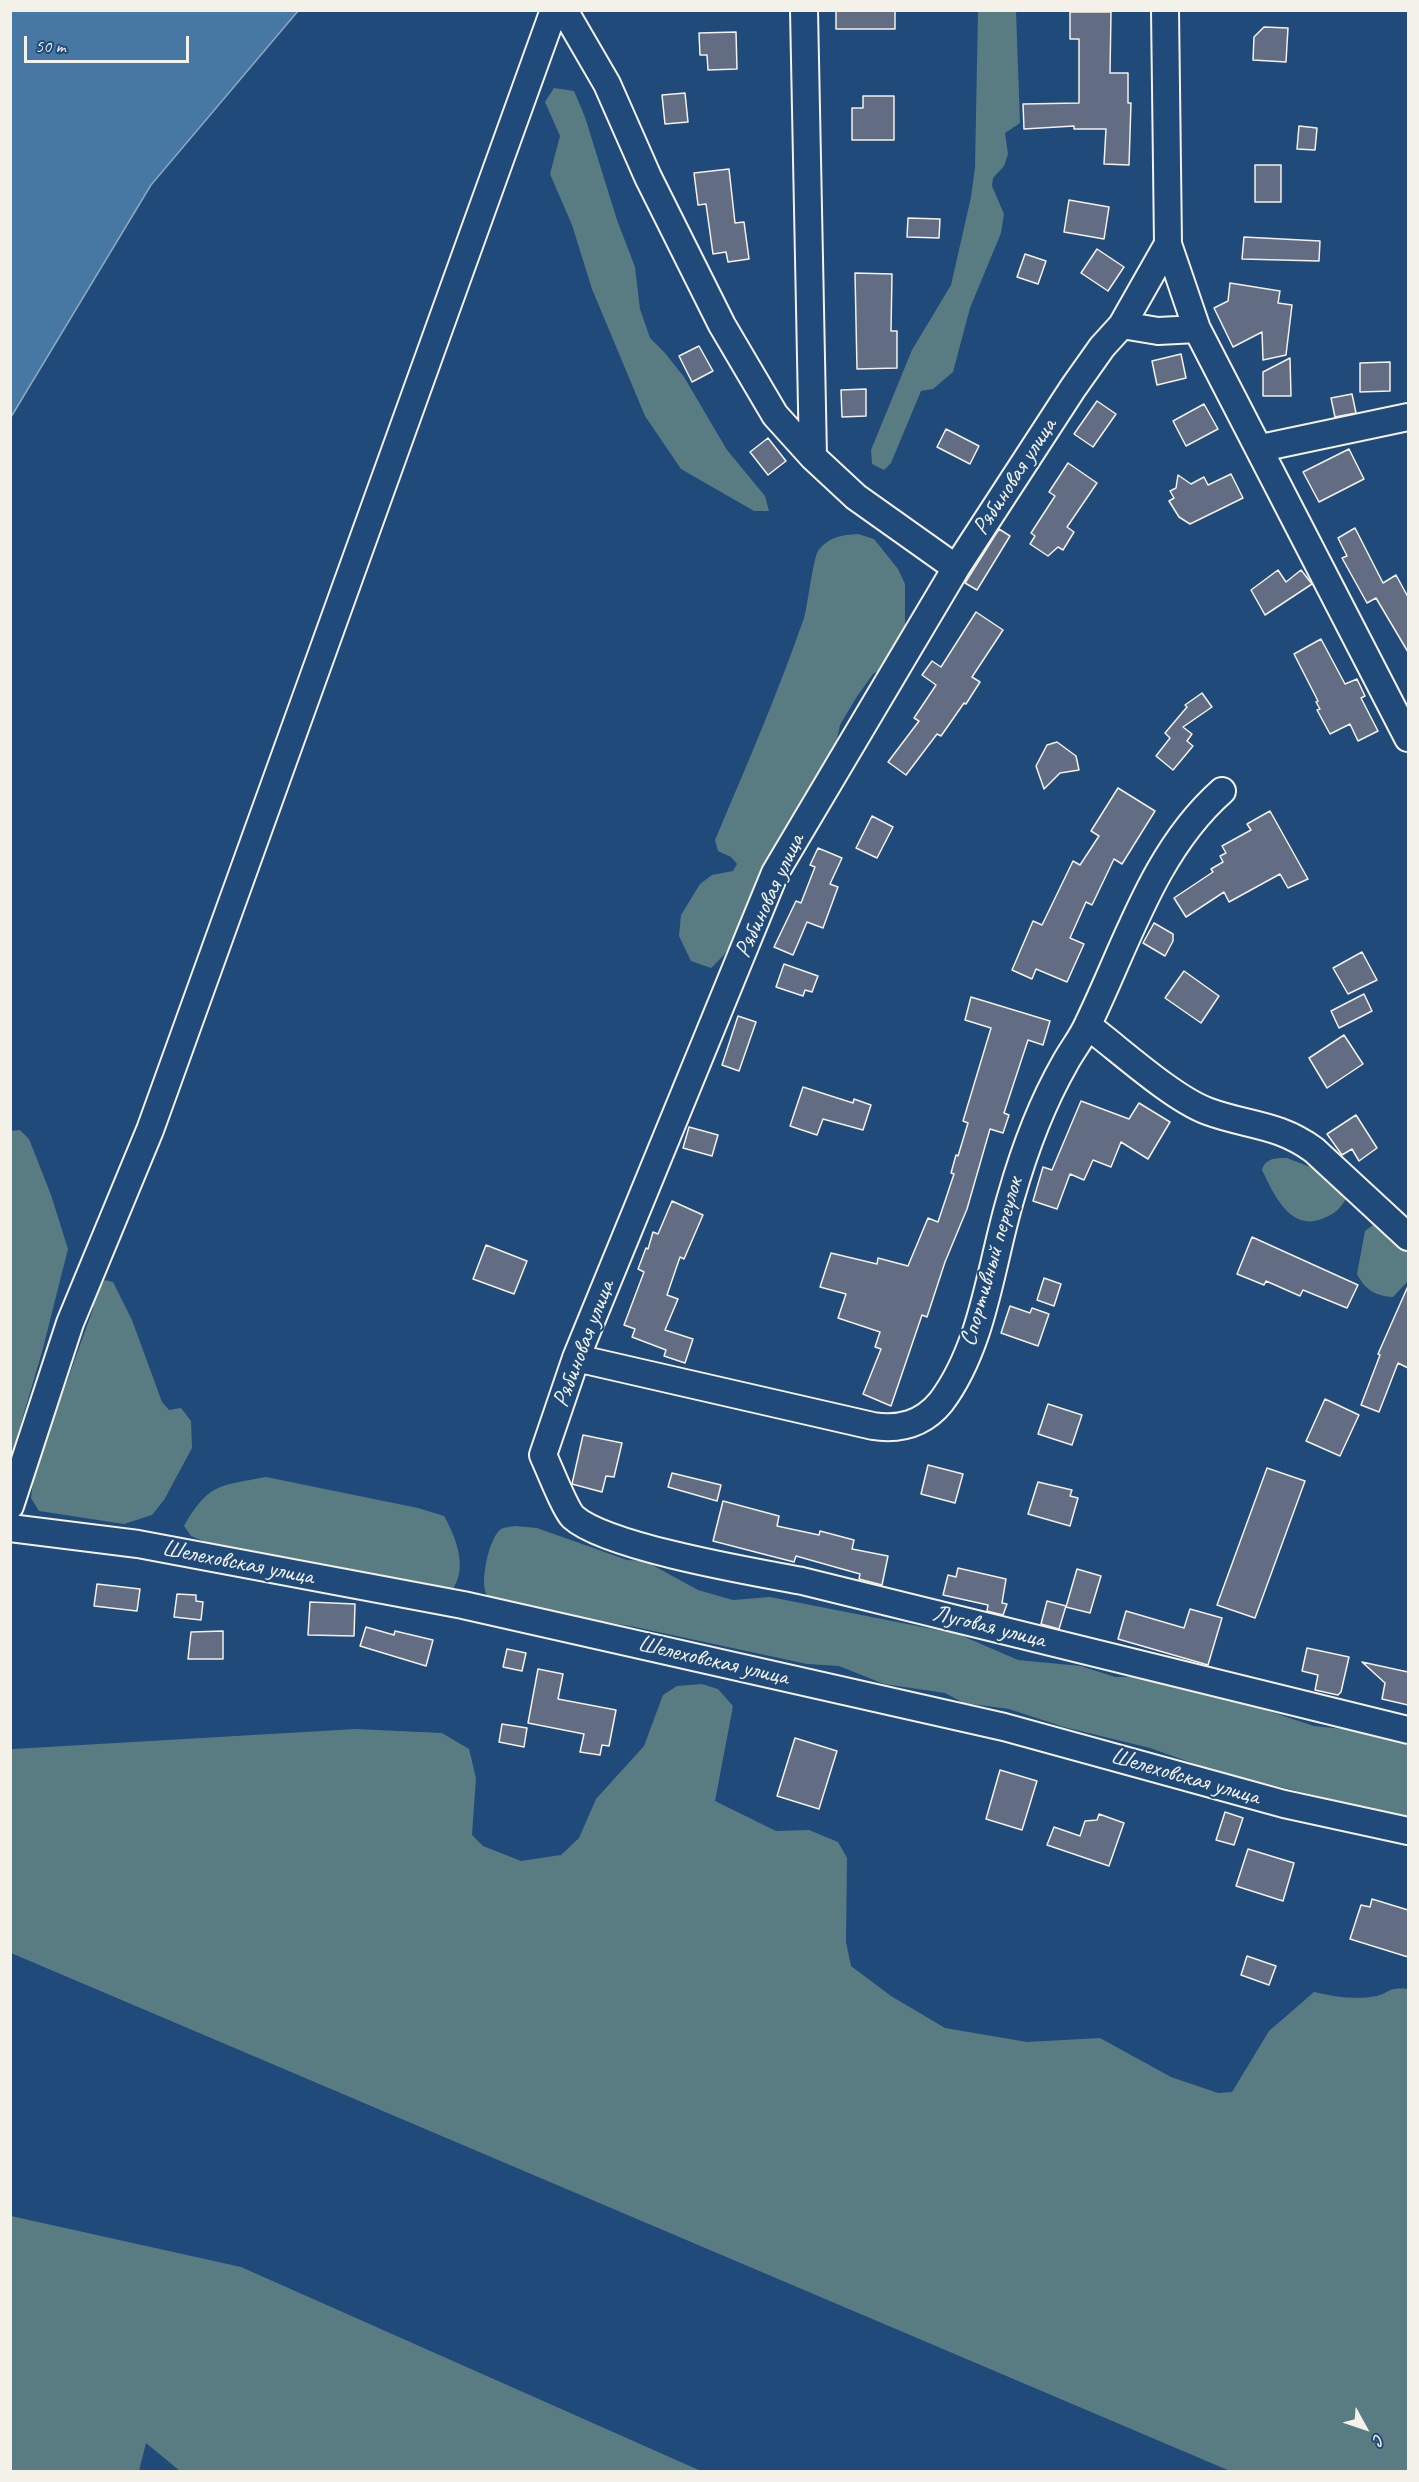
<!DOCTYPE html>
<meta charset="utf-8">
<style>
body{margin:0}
#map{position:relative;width:1419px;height:2482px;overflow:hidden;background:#1f4a7a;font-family:Caveat,sans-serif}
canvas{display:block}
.frame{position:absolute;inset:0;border:12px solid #f4f1e8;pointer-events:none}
.north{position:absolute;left:1335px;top:2398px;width:60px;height:60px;-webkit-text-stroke:4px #1f4a7a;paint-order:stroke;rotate:130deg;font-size:16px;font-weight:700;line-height:24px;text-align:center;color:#f4f1e8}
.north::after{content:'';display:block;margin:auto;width:21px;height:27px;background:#f4f1e8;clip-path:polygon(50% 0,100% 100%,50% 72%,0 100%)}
.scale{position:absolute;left:24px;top:36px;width:165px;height:27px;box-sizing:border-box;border:3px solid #f4f1e8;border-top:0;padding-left:8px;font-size:18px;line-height:21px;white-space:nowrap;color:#f4f1e8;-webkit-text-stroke:4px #1f4a7a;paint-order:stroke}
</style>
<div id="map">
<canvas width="1419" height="2482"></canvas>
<div class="frame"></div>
<div class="north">С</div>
<div class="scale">50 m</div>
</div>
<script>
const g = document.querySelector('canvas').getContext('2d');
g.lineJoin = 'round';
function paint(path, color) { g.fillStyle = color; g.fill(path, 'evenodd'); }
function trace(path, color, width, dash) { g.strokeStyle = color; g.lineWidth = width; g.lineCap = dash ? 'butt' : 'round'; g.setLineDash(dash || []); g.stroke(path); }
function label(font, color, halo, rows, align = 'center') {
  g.font = font + ' Caveat,sans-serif'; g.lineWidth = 4.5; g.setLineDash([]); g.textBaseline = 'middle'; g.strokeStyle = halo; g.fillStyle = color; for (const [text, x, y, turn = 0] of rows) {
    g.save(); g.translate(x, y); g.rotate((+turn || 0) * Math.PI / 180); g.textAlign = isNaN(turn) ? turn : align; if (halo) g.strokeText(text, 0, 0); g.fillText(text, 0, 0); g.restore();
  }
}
const green = new Path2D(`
 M 978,11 L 1016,11 L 1020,123 L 1005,133 L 1008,154 L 1004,166 L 993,178 L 992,186 L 1004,214 L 1001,233 L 970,308 L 953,372 L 933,389 L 921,391 L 891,463 L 884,470 L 872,464 L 871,450 L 912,350 L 951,285 L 971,197 L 975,167 Z
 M 554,88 L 574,91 L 585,117 L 617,220 L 635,267 L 640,309 L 650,338 L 665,353 L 684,377 L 727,450 L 765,496 L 769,511 L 754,511 L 681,469 L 645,416 L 592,289 L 572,225 L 550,174 L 560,136 L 545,102 Z
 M 858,534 L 874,539 L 898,569 L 905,584 L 905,638 L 890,663 L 873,674 L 856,698 L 840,725 L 833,757 L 760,875 L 742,925 L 724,955 L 711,968 L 691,961 L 679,936 L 681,915 L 700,884 L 712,875 L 733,871 L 737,864 L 731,857 L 718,851 L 715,840 C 746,767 778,693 804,618 C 808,604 813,559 818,551 C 829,537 841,535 858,534 Z
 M 20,1130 L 29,1139 L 51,1195 L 68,1249 L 42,1352 L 11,1457 L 10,1131 Z
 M 1287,1158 L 1318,1170 L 1347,1197 C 1340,1209 1336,1213 1324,1218 C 1291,1233 1274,1195 1262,1170 C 1265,1158 1276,1158 1287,1158 Z
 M 1373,1225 L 1383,1227 L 1408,1249 L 1408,1281 L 1393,1297 C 1376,1296 1365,1290 1357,1274 L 1365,1231 Z
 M 105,1280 L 113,1282 L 132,1320 L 162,1402 L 169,1410 L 181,1408 L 191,1421 L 192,1448 L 164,1500 L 152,1515 L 124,1524 L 39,1511 L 31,1498 L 34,1473 L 93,1309 L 94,1293 Z
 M 266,1477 L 418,1508 L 444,1516 C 456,1537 469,1570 451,1591 L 218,1547 L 191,1536 L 184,1526 C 209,1483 219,1486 266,1477 Z
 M 515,1526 L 537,1528 L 627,1560 L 645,1561 L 698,1590 L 733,1600 L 770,1597 L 958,1634 L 1018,1660 L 1081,1666 L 1115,1677 L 1146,1677 L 1207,1691 L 1314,1726 L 1362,1731 L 1408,1741 L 1408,1818 L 1215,1771 L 1150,1748 L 1064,1727 L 1009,1709 L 964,1703 L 945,1693 L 884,1684 L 839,1666 L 807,1664 L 635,1627 L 503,1604 C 497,1602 490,1600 487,1595 C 479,1584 489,1537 501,1529 C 505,1527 511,1527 515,1526 Z
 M 702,1684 L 718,1689 L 733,1706 L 715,1801 L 776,1831 L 809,1830 L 838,1842 L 847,1858 L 846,1942 L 851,1966 L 891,1996 L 945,2028 L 1027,2042 L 1100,2038 L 1171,2077 L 1218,2093 L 1232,2092 L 1269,2031 L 1314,1992 C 1335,1997 1355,2000 1377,1996 C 1392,1992 1387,1987 1408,1989 L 1408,2471 L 1230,2471 L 11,1953 L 10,1751 L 13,1749 L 356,1729 L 442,1733 L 469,1749 L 476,1778 L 472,1835 L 483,1846 L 521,1861 L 561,1855 L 579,1838 L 596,1799 L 644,1746 L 663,1695 L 677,1686 Z
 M 11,2216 L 241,2267 L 701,2471 L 180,2471 L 146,2443 L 139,2471 L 11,2471 Z`);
const water = new Path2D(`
 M 11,10 L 298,11 L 151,185 L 11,417 Z`);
const building = new Path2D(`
 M 836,10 L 895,10 L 895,29 L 836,29 Z
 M 1070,12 L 1111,12 L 1110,73 L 1128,73 L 1128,103 L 1131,103 L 1129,165 L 1104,164 L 1106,129 L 1074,129 L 1074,126 L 1024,129 L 1023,104 L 1079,103 L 1079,39 L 1070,39 Z
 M 1264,27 L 1288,28 L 1286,62 L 1253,60 L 1254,37 Z
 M 736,32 L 737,69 L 708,70 L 707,55 L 700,55 L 699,33 Z
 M 685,93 L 688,122 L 665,124 L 662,95 Z
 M 863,96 L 894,96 L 894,140 L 852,140 L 852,108 L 863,108 Z
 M 1299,126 L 1317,128 L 1315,150 L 1297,149 Z
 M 1255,165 L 1281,165 L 1281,202 L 1255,202 Z
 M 729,169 L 735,223 L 744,222 L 749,259 L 728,262 L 726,252 L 713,254 L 706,204 L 698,205 L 694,173 Z
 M 1069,200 L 1109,207 L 1104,239 L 1064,232 Z
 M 908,218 L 940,219 L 939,238 L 907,237 Z
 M 1244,237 L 1320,241 L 1319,261 L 1242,259 Z
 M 1097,249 L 1124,267 L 1108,291 L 1081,273 Z
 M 1025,254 L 1046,261 L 1038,284 L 1017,277 Z
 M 855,273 L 892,274 L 891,331 L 897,331 L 897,368 L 857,369 Z
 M 1230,283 L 1280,291 L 1278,303 L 1292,305 L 1286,355 L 1263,360 L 1262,332 L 1233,347 L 1214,308 L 1228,301 Z
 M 699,346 L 713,371 L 692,382 L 679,356 Z
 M 1181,354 L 1186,378 L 1157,385 L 1152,361 Z
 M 1290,358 L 1291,396 L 1263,396 L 1263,372 Z
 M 1390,362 L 1390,391 L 1360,392 L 1360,363 Z
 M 866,389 L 866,416 L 842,417 L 841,390 Z
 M 1352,394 L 1356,413 L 1335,417 L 1331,398 Z
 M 1097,401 L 1116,414 L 1093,447 L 1074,434 Z
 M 1204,404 L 1218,429 L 1186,446 L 1173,421 Z
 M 946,429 L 979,446 L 970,464 L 937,447 Z
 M 768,438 L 786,461 L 768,475 L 750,452 Z
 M 1349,449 L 1364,479 L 1319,502 L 1303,472 Z
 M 1068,463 L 1097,483 L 1067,527 L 1074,532 L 1063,550 L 1058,547 L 1048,556 L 1030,544 L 1035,536 L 1031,533 L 1055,496 L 1049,492 Z
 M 1231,474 L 1243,498 L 1190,524 L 1179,517 L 1169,501 L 1174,498 L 1170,491 L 1176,488 L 1178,475 L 1191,484 L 1204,477 L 1208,485 Z
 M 1355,528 L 1383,583 L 1396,575 L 1408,597 L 1408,652 L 1376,598 L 1367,603 L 1342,558 L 1347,556 L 1338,538 Z
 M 999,529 L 1010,536 L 977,590 L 965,583 Z
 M 1278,570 L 1286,582 L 1301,570 L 1312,584 L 1265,615 L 1251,590 Z
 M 976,612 L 1003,630 L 972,677 L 980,682 L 966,704 L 964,703 L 941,736 L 937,734 L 906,775 L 888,762 L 919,721 L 914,718 L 936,685 L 922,675 L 932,661 L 941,667 Z
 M 1321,639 L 1345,684 L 1357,679 L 1365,696 L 1361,698 L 1378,731 L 1358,741 L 1350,724 L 1330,734 L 1317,710 L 1320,709 L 1316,702 L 1318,701 L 1294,654 Z
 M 1202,693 L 1212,707 L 1183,727 L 1192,734 L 1187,741 L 1193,746 L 1173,770 L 1156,756 L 1170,738 L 1165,733 L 1187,707 L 1185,705 Z
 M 1057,742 L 1076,756 L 1079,770 L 1060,773 L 1044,789 L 1036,766 L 1047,745 Z
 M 1118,788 L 1155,811 L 1122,864 L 1114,859 L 1092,905 L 1086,902 L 1070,938 L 1084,944 L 1067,982 L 1036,969 L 1032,979 L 1012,970 L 1033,921 L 1042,925 L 1073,861 L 1080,865 L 1099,836 L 1091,831 Z
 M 1270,811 L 1308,879 L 1288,888 L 1280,874 L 1229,902 L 1224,892 L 1186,917 L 1174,898 L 1213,872 L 1211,869 L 1223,862 L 1220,856 L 1226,853 L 1222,846 L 1251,830 L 1247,824 Z
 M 872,816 L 893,827 L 877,858 L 856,848 Z
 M 818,848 L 842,858 L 830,884 L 838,887 L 823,928 L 807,922 L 793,955 L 774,947 L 796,901 L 801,903 L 815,867 L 810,865 Z
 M 1154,923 L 1173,934 L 1173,941 L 1165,956 L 1143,943 Z
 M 1362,952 L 1377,980 L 1348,994 L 1333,968 Z
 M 784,964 L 818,976 L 812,992 L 805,990 L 803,996 L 776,987 Z
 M 1184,971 L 1219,996 L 1201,1023 L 1165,998 Z
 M 1364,994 L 1372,1011 L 1339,1028 L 1331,1011 Z
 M 971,997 L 1050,1021 L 1043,1045 L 1028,1040 L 1004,1113 L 1009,1115 L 1003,1133 L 990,1129 L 967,1209 L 945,1262 L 927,1317 L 922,1315 L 891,1406 L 863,1394 L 881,1349 L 875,1347 L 880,1332 L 838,1318 L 846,1294 L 820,1287 L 831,1253 L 877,1264 L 878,1258 L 908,1266 L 928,1218 L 938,1222 L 954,1174 L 951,1173 L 956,1155 L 958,1156 L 968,1123 L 963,1121 L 991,1028 L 965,1020 Z
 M 738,1016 L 756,1022 L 739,1071 L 722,1065 Z
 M 1344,1035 L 1363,1064 L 1327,1088 L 1309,1058 Z
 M 803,1087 L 853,1103 L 854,1099 L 871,1105 L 863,1130 L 823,1119 L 817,1135 L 790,1126 Z
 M 1081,1101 L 1129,1119 L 1139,1103 L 1170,1122 L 1148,1159 L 1121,1142 L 1111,1167 L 1093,1160 L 1084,1180 L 1070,1174 L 1057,1209 L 1033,1201 L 1043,1167 L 1052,1170 Z
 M 1356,1115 L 1377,1148 L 1359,1161 L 1352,1149 L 1342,1155 L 1327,1134 Z
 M 689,1127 L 718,1135 L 712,1156 L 683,1148 Z
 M 672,1201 L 703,1215 L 684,1259 L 680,1257 L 667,1295 L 678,1299 L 665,1330 L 693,1339 L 685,1363 L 664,1356 L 666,1350 L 632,1337 L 635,1329 L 624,1325 L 644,1272 L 638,1269 L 646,1248 L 648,1249 L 653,1232 L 658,1234 Z
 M 1252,1237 L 1358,1285 L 1347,1308 L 1303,1290 L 1300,1296 L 1266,1281 L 1264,1285 L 1237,1274 Z
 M 486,1245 L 527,1261 L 514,1294 L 473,1279 Z
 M 1044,1278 L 1061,1284 L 1054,1306 L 1037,1300 Z
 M 1408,1286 L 1408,1368 L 1398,1363 L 1379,1412 L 1361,1405 L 1380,1355 L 1378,1354 Z
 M 1010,1306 L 1030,1313 L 1032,1308 L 1049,1314 L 1038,1346 L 1001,1333 Z
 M 1325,1399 L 1359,1415 L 1340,1456 L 1306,1441 Z
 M 1048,1404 L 1082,1415 L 1072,1445 L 1038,1434 Z
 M 583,1435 L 622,1443 L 614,1477 L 606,1476 L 602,1492 L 572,1484 Z
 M 928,1465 L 963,1474 L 955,1503 L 921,1494 Z
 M 1267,1468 L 1305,1481 L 1255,1618 L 1217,1605 Z
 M 672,1473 L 721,1485 L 717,1501 L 668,1487 Z
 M 1038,1482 L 1072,1490 L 1070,1496 L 1078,1498 L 1070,1526 L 1028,1514 Z
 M 723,1501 L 779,1516 L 777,1526 L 819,1535 L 820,1531 L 854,1540 L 852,1549 L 888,1556 L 882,1585 L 859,1579 L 860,1574 L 796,1556 L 794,1562 L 713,1541 Z
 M 958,1568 L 1006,1579 L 1002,1603 L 1007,1604 L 1003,1615 L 987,1611 L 988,1605 L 943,1595 L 948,1575 L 956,1577 Z
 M 1077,1569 L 1101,1576 L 1090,1613 L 1066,1607 Z
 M 97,1584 L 140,1589 L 137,1611 L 94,1606 Z
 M 177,1594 L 196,1595 L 196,1601 L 203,1602 L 201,1620 L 174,1617 Z
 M 1047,1601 L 1066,1606 L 1059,1629 L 1041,1624 Z
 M 310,1602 L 355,1604 L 354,1636 L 308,1635 Z
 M 1190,1609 L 1222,1618 L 1208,1665 L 1118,1639 L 1126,1611 L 1184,1628 Z
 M 366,1627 L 394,1635 L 395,1631 L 433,1640 L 426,1666 L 360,1646 Z
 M 223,1631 L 223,1659 L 188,1659 L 191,1632 Z
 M 1307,1648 L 1349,1657 L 1341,1692 L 1338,1695 L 1315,1690 L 1318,1675 L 1302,1671 Z
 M 507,1649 L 526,1653 L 522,1671 L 503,1667 Z
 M 1362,1662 L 1408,1672 L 1408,1705 L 1382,1699 L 1385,1683 Z
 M 538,1669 L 563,1674 L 558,1699 L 616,1710 L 609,1746 L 602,1745 L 600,1755 L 580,1752 L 584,1734 L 528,1723 Z
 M 502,1724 L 527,1728 L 524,1747 L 499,1742 Z
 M 795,1738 L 837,1751 L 819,1809 L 777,1796 Z
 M 1000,1770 L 1037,1781 L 1022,1830 L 986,1819 Z
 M 1225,1812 L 1243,1818 L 1234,1845 L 1216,1840 Z
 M 1099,1814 L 1124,1823 L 1109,1866 L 1047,1845 L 1054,1827 L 1080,1836 L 1085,1821 L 1097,1820 Z
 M 1248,1849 L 1294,1863 L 1283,1901 L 1236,1886 Z
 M 1372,1899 L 1408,1910 L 1408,1957 L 1350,1939 L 1361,1905 L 1370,1907 Z
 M 1247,1956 L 1276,1966 L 1269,1985 L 1241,1975 Z`);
const street = new Path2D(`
 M 564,10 L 607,84 L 648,177 L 722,325 L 775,415 L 813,457 L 856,497 L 956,568
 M 804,10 L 813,457
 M 1165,10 L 1168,244
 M 1122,325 L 1102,347 L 1073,388 L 956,568 L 775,873 L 576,1358 L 543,1455 C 549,1468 565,1509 573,1517 C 606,1547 753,1572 802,1581 L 1408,1730
 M 1197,329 L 1158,331 L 1122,325 L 1168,244 L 1197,329 L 1408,738
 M 1261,448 L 1408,417
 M 1088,1026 C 1120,1050 1171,1097 1207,1111 C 1247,1126 1277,1123 1314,1150 L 1408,1237
 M 576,1358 L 873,1426 C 900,1430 923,1424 941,1402 C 984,1345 991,1263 1011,1197 C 1024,1151 1041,1105 1065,1063 C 1072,1050 1082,1038 1088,1024 C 1127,944 1154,851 1222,791
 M 10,1506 L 70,1323 L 150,1130 L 554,10
 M 10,1528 L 138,1544 L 463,1605 L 1004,1727 L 1284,1804 L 1408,1831`);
const streetNames = [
 ["Рябиновая улица",1015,477,-57],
 ["Рябиновая улица",770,896,-65],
 ["Спортивный переулок",992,1262,-74],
 ["Рябиновая улица",584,1344,-69],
 ["Шелеховская улица",238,1563,11],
 ["Луговая улица",989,1627,14],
 ["Шелеховская улица",713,1661,13],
 ["Шелеховская улица",1185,1777,16]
];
paint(green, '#597c82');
paint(water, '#4778a4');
trace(water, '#8ca8bf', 1.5);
paint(building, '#626c83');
trace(building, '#f4f1e8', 1.5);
trace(street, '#f4f1e8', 30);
trace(street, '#1f4a7a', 26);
label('24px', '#f4f1e8', '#1f4a7a', streetNames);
</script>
